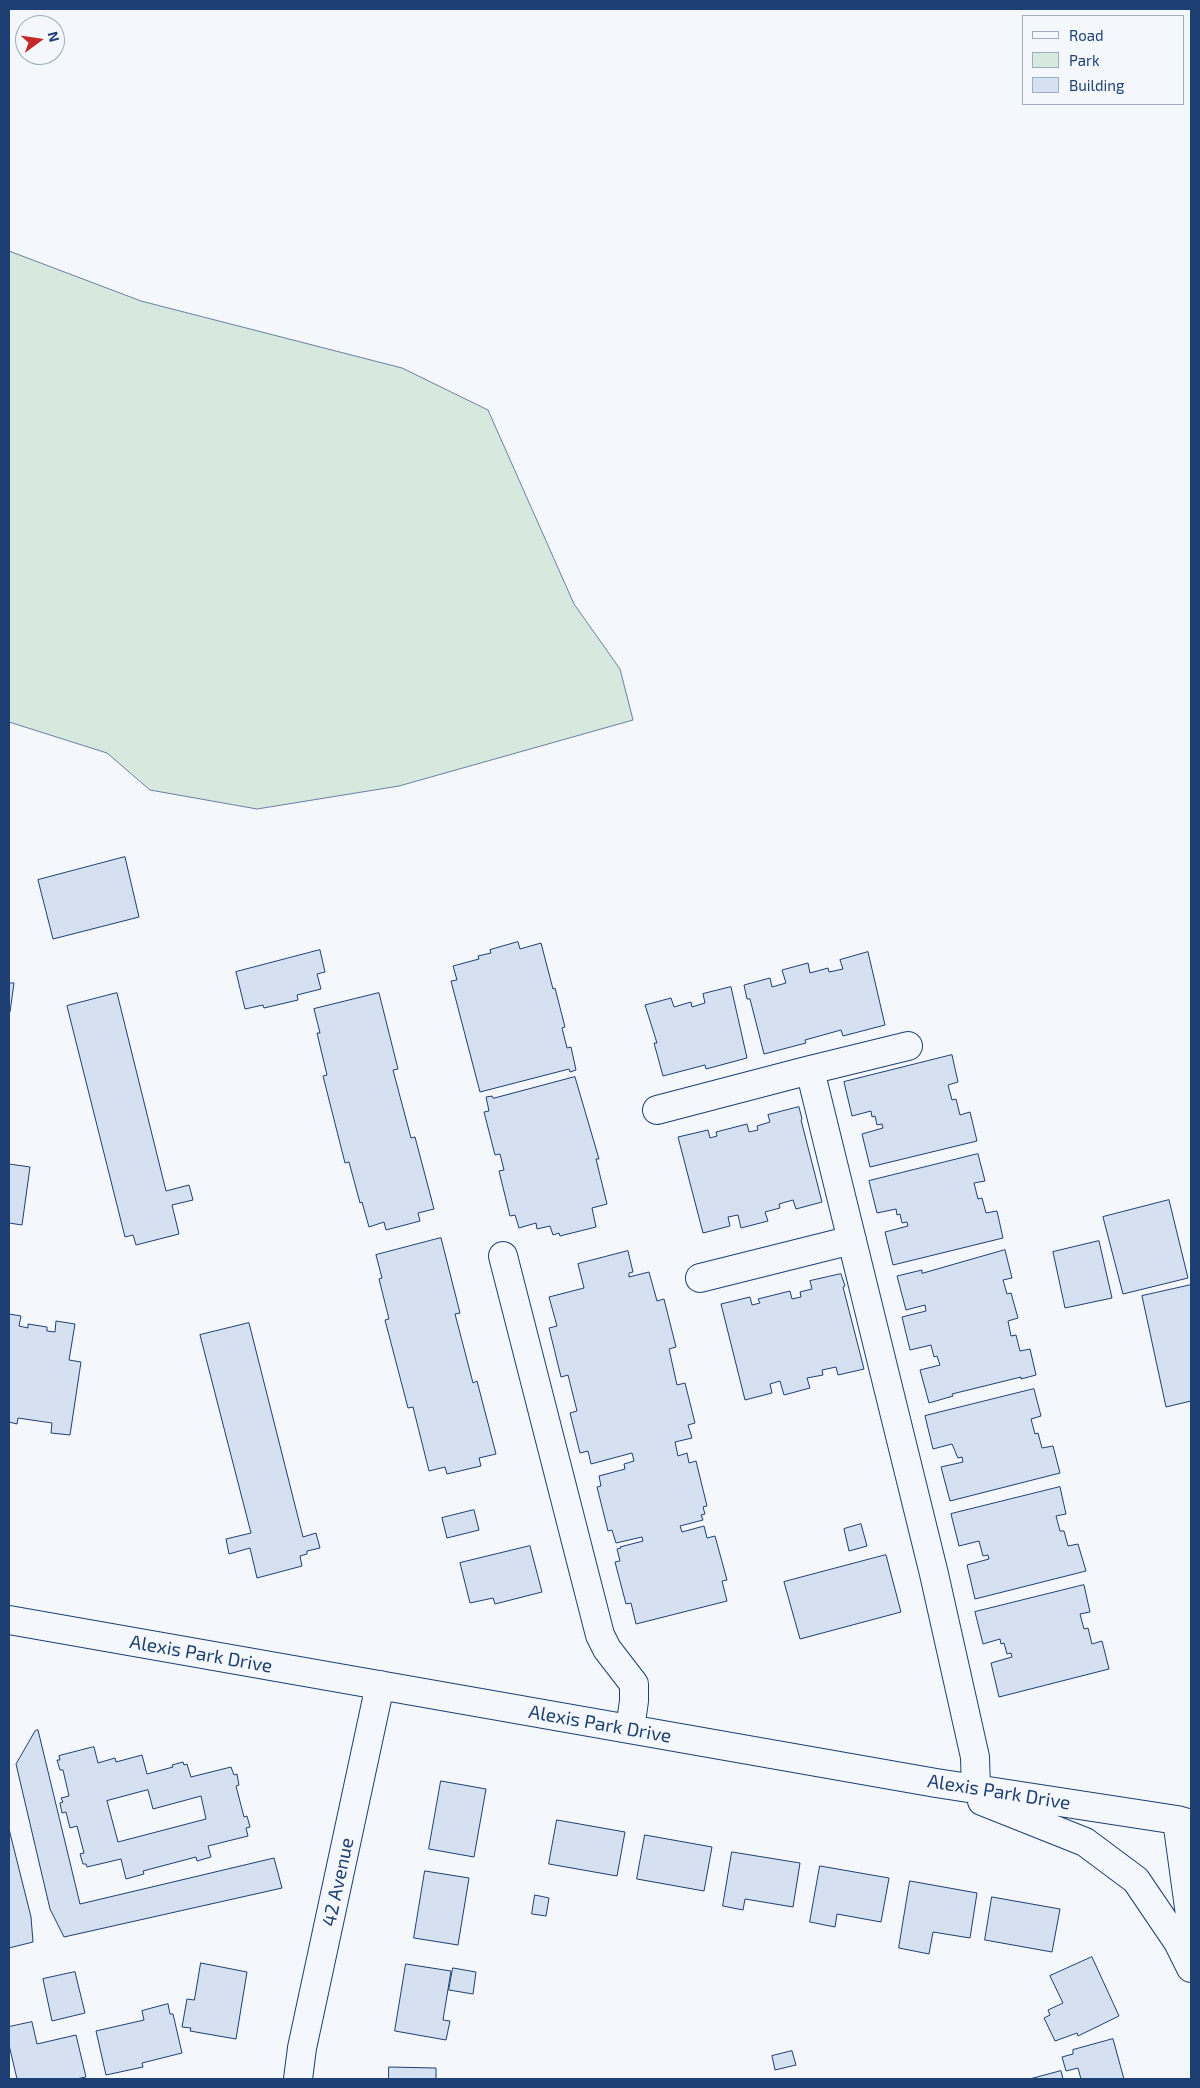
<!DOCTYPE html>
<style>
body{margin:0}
#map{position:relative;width:1200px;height:2088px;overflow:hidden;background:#f4f7fb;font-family:"Exo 2",sans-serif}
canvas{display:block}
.frame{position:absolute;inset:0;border:10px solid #1d3f73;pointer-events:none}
.legend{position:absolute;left:1022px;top:15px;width:162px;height:90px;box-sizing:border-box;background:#f4f7fb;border:1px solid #9eadc5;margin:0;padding:6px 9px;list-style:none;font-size:15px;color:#1d3f73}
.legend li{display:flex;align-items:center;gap:10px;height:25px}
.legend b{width:25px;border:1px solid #9eadc5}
.north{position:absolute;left:15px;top:15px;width:50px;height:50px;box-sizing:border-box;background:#f4f7fb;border:1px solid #9eadc5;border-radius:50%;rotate:76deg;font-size:14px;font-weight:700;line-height:20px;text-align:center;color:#1d3f73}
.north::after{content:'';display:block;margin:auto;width:18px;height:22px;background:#c62828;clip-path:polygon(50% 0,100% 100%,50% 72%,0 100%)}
</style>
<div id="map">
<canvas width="1200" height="2088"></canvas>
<div class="frame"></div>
<ul class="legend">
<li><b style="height:6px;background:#f4f7fb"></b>Road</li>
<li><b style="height:14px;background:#d7e8df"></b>Park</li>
<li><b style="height:14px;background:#d5e0f0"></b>Building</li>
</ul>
<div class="north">N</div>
</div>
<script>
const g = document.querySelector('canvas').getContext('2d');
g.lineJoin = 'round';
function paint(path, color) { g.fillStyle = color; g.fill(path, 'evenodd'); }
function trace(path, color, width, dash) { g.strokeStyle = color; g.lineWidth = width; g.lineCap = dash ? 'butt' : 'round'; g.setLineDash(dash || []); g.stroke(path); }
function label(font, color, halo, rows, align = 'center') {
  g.font = font + ' "Exo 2",sans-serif'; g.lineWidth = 4; g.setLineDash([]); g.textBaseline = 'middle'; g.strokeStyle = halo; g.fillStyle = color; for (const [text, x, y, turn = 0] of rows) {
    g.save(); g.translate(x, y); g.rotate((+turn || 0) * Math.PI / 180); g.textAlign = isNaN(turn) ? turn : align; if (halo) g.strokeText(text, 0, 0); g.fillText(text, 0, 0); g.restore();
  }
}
const green = new Path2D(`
 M 9,251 L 141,301 L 402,368 L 488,410 L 574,604 L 620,669 L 633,720 L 399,786 L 257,809 L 150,790 L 107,753 L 9,722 Z`);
const building = new Path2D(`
 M 125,857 L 139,917 L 53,939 L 38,880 Z
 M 518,942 L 520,949 L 541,943 L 553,989 L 555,988 L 565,1027 L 562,1028 L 567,1048 L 571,1047 L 576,1070 L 570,1072 L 569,1069 L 480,1092 L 451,981 L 457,980 L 453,966 L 479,959 L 478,956 L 491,953 L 490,950 Z
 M 320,950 L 325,972 L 317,974 L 321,989 L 297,995 L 298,1000 L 264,1008 L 263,1005 L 245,1009 L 236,972 Z
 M 868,952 L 885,1025 L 843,1036 L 841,1030 L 805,1040 L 806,1043 L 764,1054 L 750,999 L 747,999 L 744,985 L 770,978 L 772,987 L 786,983 L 782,970 L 808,963 L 810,973 L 828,968 L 829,972 L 843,969 L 840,960 Z
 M 9,983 L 14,983 L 10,1012 L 9,1012 Z
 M 731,987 L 747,1058 L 706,1069 L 705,1065 L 663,1076 L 654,1043 L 657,1043 L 645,1005 L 671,998 L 674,1007 L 691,1002 L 692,1007 L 705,1003 L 703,994 Z
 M 117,993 L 166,1191 L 189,1185 L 193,1200 L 172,1205 L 179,1234 L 136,1245 L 133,1235 L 125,1237 L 67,1006 Z
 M 379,993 L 398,1069 L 393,1070 L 411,1138 L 415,1137 L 434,1209 L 418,1213 L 420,1221 L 386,1230 L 384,1222 L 369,1227 L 362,1202 L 360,1203 L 349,1162 L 345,1163 L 323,1076 L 327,1075 L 317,1033 L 320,1033 L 314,1009 Z
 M 952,1055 L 958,1082 L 948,1085 L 952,1100 L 956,1099 L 960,1115 L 970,1112 L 977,1141 L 870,1167 L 862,1134 L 883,1128 L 882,1124 L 877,1125 L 875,1116 L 872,1117 L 871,1111 L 852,1116 L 844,1082 Z
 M 575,1077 L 599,1159 L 596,1159 L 607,1204 L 592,1208 L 596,1227 L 560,1236 L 559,1233 L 553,1235 L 550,1226 L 537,1229 L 536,1223 L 519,1228 L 515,1215 L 510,1216 L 499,1171 L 504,1170 L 500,1154 L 495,1155 L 484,1112 L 489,1111 L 486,1097 L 492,1096 L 493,1098 Z
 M 799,1107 L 802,1119 L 801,1120 L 822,1202 L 796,1209 L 793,1200 L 779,1204 L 780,1208 L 765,1212 L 768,1221 L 741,1228 L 738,1215 L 728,1217 L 730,1226 L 703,1233 L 678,1137 L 708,1130 L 710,1138 L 717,1136 L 716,1132 L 747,1124 L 749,1132 L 758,1130 L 757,1126 L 770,1122 L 768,1115 Z
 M 978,1154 L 985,1181 L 974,1183 L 978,1199 L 982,1198 L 986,1213 L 997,1211 L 1003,1238 L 893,1265 L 885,1232 L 908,1226 L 907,1222 L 902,1223 L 900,1214 L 897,1215 L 896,1209 L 877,1213 L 869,1181 Z
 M 9,1164 L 30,1167 L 22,1225 L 9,1223 Z
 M 1169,1200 L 1188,1278 L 1123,1294 L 1103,1217 Z
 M 441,1238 L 460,1313 L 455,1314 L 473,1383 L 477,1381 L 496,1454 L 479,1458 L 481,1466 L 447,1474 L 445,1467 L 429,1471 L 413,1407 L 408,1408 L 385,1320 L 389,1319 L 379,1279 L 382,1278 L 376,1255 Z
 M 1099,1241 L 1112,1298 L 1065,1308 L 1053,1252 Z
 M 1005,1250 L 1012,1278 L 1003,1280 L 1007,1294 L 1011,1293 L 1018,1318 L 1008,1321 L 1011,1336 L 1016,1335 L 1020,1351 L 1030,1349 L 1036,1375 L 1021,1379 L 1021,1377 L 952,1394 L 953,1396 L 929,1403 L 920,1370 L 940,1365 L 937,1356 L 934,1357 L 931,1345 L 910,1350 L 902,1317 L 926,1311 L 925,1305 L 906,1310 L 897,1276 L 922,1270 L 922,1273 Z
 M 628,1251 L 633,1272 L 629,1273 L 629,1277 L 649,1272 L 657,1301 L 664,1299 L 676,1347 L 669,1349 L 677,1385 L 685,1383 L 695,1423 L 688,1425 L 692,1438 L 675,1442 L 678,1456 L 687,1453 L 689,1463 L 696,1461 L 707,1506 L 703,1507 L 705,1514 L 701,1515 L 703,1520 L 680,1526 L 682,1532 L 704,1526 L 707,1538 L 715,1536 L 727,1580 L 722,1581 L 727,1601 L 636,1624 L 631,1603 L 626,1604 L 615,1562 L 620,1561 L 617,1549 L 621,1548 L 620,1547 L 643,1541 L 642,1537 L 616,1543 L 612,1530 L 608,1531 L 597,1487 L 601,1486 L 599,1476 L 625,1469 L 624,1464 L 634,1461 L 632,1453 L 591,1464 L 588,1451 L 580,1453 L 570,1413 L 577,1411 L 568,1375 L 561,1377 L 549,1328 L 557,1326 L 549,1297 L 584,1288 L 578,1264 Z
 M 841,1274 L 845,1286 L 843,1287 L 864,1369 L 838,1375 L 836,1367 L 822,1370 L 823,1375 L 807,1378 L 810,1388 L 784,1395 L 780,1381 L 770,1384 L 772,1393 L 745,1400 L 721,1304 L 750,1297 L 752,1305 L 760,1303 L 758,1299 L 790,1291 L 792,1299 L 801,1297 L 800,1292 L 812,1289 L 810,1281 Z
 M 1191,1285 L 1191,1401 L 1166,1407 L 1142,1296 Z
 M 9,1314 L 21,1316 L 19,1326 L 28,1328 L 28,1324 L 47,1327 L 47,1331 L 55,1332 L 56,1321 L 75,1324 L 69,1360 L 81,1362 L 70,1435 L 51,1433 L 52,1423 L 18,1418 L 17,1424 L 9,1422 Z
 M 249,1323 L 303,1537 L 316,1533 L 320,1548 L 307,1551 L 307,1554 L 300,1556 L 302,1566 L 257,1578 L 250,1548 L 229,1554 L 226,1539 L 251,1533 L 200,1335 Z
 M 1034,1389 L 1041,1416 L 1031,1419 L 1035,1434 L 1038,1433 L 1042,1448 L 1053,1446 L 1060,1473 L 950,1501 L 941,1467 L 963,1462 L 962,1457 L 958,1458 L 952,1444 L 933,1449 L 925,1416 Z
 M 1060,1487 L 1066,1514 L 1056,1516 L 1060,1531 L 1064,1531 L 1068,1546 L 1078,1544 L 1086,1571 L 975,1599 L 967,1565 L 989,1559 L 988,1555 L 983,1556 L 979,1541 L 959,1546 L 951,1514 Z
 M 474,1510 L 479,1530 L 447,1538 L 442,1518 Z
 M 861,1524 L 867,1546 L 849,1551 L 844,1529 Z
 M 530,1546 L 542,1592 L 495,1604 L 493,1598 L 470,1603 L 460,1563 Z
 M 886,1555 L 901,1612 L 800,1639 L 784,1582 Z
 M 1084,1585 L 1090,1612 L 1080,1614 L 1084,1629 L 1088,1628 L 1092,1644 L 1102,1641 L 1109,1669 L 999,1697 L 991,1663 L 1012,1657 L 1011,1653 L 1007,1654 L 1004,1643 L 1001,1644 L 1000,1639 L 983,1644 L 975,1612 Z
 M 38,1730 L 80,1904 L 274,1858 L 282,1888 L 64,1937 L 50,1909 L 16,1764 L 35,1731 Z
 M 94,1747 L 98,1763 L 115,1758 L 116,1762 L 142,1755 L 147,1774 L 173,1767 L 172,1765 L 183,1762 L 184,1765 L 187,1764 L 191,1777 L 231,1767 L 234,1775 L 237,1774 L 239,1785 L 236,1786 L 244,1817 L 247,1816 L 250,1827 L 246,1828 L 248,1836 L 208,1846 L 211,1857 L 197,1861 L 196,1857 L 143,1871 L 144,1874 L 126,1879 L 121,1859 L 87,1867 L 86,1864 L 83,1864 L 80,1854 L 84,1853 L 77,1826 L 70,1828 L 66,1812 L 62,1813 L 60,1803 L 63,1802 L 61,1798 L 69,1796 L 63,1770 L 60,1770 L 57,1760 L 60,1760 L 59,1756 ZM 148,1790 L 153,1809 L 201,1796 L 206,1819 L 118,1842 L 107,1801 Z
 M 441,1781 L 486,1789 L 474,1857 L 429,1849 Z
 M 557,1820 L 625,1832 L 617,1876 L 549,1864 Z
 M 9,1829 L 31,1917 L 33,1942 L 9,1948 Z
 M 645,1835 L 712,1847 L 704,1891 L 637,1879 Z
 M 732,1852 L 800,1863 L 793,1907 L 745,1899 L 743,1910 L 723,1906 Z
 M 820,1866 L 889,1878 L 881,1922 L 837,1914 L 835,1927 L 810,1922 Z
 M 425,1871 L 469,1878 L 458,1945 L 414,1938 Z
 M 910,1881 L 977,1893 L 970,1938 L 933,1932 L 929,1954 L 899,1948 Z
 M 535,1895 L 549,1898 L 546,1916 L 532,1914 Z
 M 992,1897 L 1060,1909 L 1052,1952 L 985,1940 Z
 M 1092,1957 L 1119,2016 L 1078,2036 L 1077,2033 L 1055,2041 L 1044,2018 L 1050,2015 L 1048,2010 L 1063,2003 L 1050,1976 Z
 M 201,1963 L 247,1972 L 236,2039 L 190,2031 L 191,2028 L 182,2027 L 187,1999 L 194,2000 Z
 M 406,1964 L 451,1971 L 443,2020 L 450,2021 L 446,2040 L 395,2031 Z
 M 453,1968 L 476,1972 L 473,1994 L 449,1990 Z
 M 75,1972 L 85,2013 L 52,2021 L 43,1979 Z
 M 168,2004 L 170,2014 L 173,2014 L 182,2053 L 142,2063 L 143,2067 L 106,2075 L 96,2031 L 144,2020 L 142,2011 Z
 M 32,2022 L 37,2044 L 76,2035 L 86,2077 L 76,2079 L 17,2079 L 9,2045 L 9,2027 Z
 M 1113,2039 L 1124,2079 L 1128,2079 L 1081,2079 L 1078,2068 L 1066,2071 L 1062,2057 L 1073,2054 L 1073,2050 Z
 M 792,2051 L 796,2065 L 775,2070 L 772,2056 Z
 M 389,2067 L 436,2068 L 436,2079 L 389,2079 Z
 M 1061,2071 L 1063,2079 L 1030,2079 Z`);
const minor = new Path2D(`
 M 908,1046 L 810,1070 L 934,1574 L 975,1757 L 976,1789
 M 657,1110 L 810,1070
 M 503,1256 L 600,1635 L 607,1649 L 634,1684 L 634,1701 L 630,1729
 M 700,1278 L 852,1240
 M 9,1620 L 936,1783 L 1177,1820 L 1191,1824
 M 982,1801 L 1085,1842 L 1136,1880 L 1178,1942 L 1191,1968
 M 1177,1820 L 1191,1922
 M 298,2079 L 302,2048 L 380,1685`);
const streetNames = [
 ["Alexis Park Drive",201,1654,10],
 ["Alexis Park Drive",600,1724,10],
 ["Alexis Park Drive",999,1792,9],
 ["42 Avenue",338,1882,-78]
];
paint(green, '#d7e8df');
trace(green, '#687fa3', 1);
paint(building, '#d5e0f0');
trace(building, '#1d3f73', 1);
trace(minor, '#1d3f73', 30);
trace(minor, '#f4f7fb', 28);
label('19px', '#1d3f73', '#f4f7fb', streetNames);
</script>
